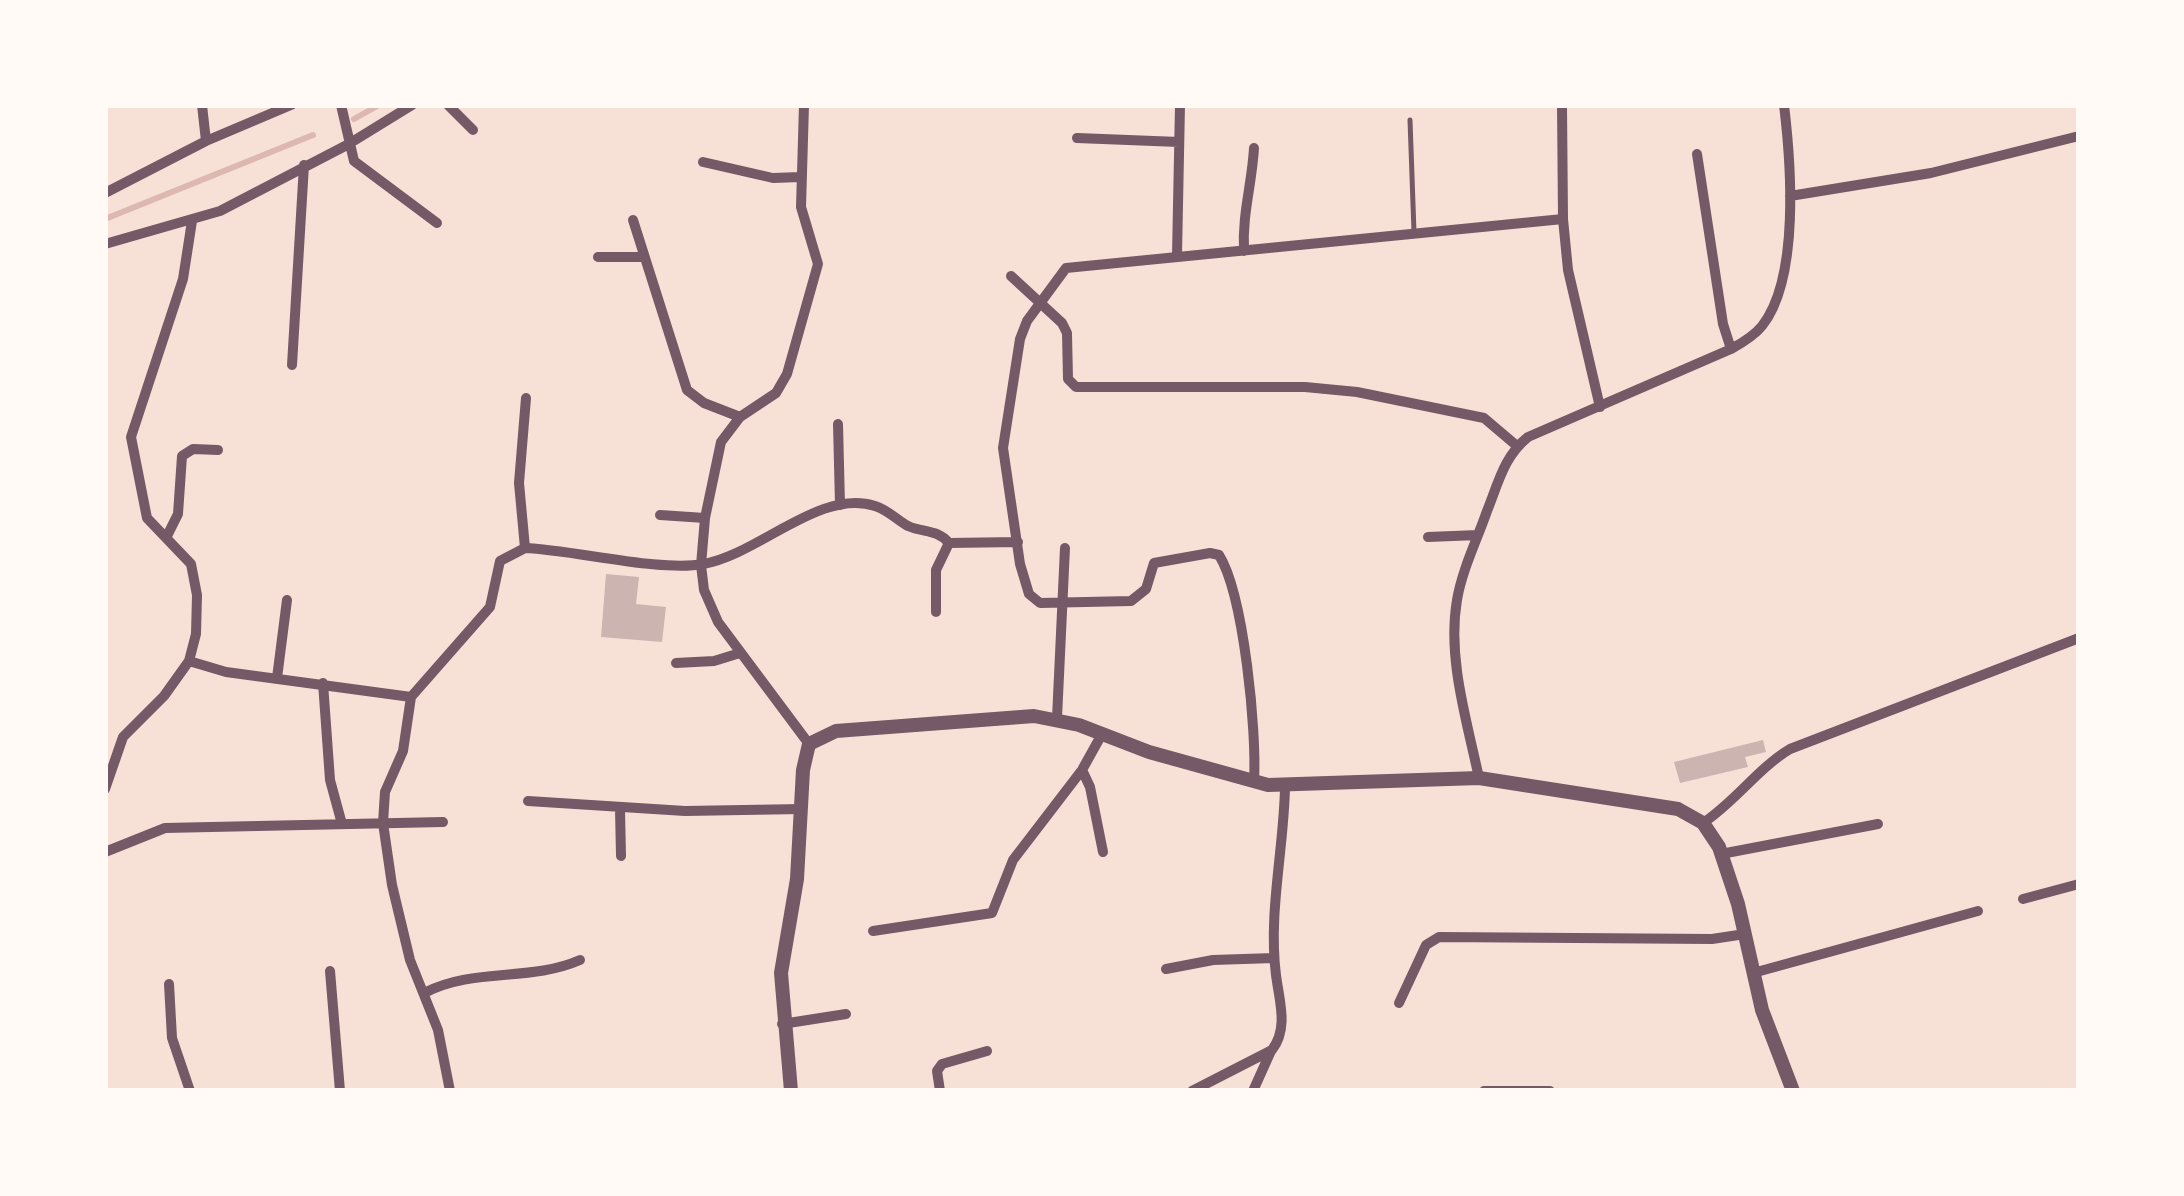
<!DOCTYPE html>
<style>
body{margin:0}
#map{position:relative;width:2184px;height:1196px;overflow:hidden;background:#f7e1d7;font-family:Inter,sans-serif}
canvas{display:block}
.frame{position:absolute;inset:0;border:108px solid #fffaf5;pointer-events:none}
</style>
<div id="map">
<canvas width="2184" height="1196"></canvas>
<div class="frame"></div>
</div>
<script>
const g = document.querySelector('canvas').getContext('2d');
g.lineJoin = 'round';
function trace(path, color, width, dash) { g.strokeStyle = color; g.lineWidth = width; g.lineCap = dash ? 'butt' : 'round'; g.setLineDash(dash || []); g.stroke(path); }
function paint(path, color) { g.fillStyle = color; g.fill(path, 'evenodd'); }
const stream = new Path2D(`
 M 354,119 L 379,105
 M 105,219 L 313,135`);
const building = new Path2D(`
 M 606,574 L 639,577 L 636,604 L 666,607 L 662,642 L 601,637 Z
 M 1763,740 L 1766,752 L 1745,757 L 1748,767 L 1680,783 L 1674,762 Z`);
const service = new Path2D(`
 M 1410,120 L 1414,232`);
const minor = new Path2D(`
 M 202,105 L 206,141
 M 341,105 L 354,161 L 437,223
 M 448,105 L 473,130
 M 804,105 L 801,207 L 818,264 L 787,374 L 776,393 L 740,417 L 721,442 L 705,518 L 701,565 L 704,590 L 718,622 L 809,744
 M 1562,105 L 1563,219
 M 1077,138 L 1179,142
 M 1697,154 L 1723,324 L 1731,349
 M 703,162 L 773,178 L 801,177
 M 105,193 L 206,141 L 291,105
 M 1790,196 L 1931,173 L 2079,136
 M 633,220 L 687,390 L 704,403 L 740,417
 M 105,244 L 220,211 L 347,145 L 412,105
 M 1244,251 C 1242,214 1252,184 1254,148
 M 1177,255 L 1180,105
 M 598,257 L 642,257
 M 1011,276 L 1062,323 L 1067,333 L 1068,379 L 1076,387 L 1305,387 L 1357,392 L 1484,418 L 1517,446
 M 292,365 L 304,165
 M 838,424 L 840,505
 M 660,515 L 705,518
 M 1428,537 L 1478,535
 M 166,538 L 178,514 L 182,456 L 193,449 L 218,450
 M 525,548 L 519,483 L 526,398
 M 936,612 L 936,570 L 949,543
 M 189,661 L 226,672 L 411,697
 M 676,663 L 714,661 L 740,653
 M 277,678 L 287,600
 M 323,683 L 330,780 L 342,824
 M 1057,718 L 1065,548
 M 1082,770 L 1090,787 L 1103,852
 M 1479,778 C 1467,721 1447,658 1457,600 C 1462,570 1477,540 1487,511 C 1498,484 1504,456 1528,437 L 1731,349 C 1742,343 1754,336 1762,326 C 1800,278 1791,163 1784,105
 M 1254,781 C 1257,733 1244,595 1219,555 L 1210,553 L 1154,563 L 1146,589 L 1131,601 L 1040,603 L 1029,594 L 1020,564 L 1003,448 L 1020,339 L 1027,321 L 1066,268 L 1563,219 L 1568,270 L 1600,407
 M 105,789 L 123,737 L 164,696 L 189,661 L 196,634 L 197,595 L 191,564 L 147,518 L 131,437 L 183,279 L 192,221
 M 528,801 L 685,811 L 802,809
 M 620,809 L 621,856
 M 1703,823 C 1736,801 1757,769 1790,749 L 2079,638
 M 105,852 L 165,828 L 443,822
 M 1721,854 L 1878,824
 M 2023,899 L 2079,884
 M 873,931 L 992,913 L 1013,860 L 1082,770 L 1102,734
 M 1166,969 L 1213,960 L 1274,958
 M 330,971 L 340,1091
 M 1753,973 L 1978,911
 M 169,984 L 172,1038 L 190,1091
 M 424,993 C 474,967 530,982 580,960
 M 1399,1003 L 1426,945 L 1439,937 L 1712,939 L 1745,934
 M 782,1024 L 846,1014
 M 450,1091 L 438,1030 L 410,960 L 392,885 L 383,823 L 385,792 L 403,751 L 411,697 L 490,607 L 500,561 L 525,548 C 574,550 660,572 703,564 C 758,555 820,488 875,506 C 888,510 897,520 908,526 C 924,533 937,529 949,543 L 1018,542
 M 940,1091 L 937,1071 L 942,1064 L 987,1051
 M 1192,1091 L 1272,1050 C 1289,1028 1279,1000 1276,975 C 1268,914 1284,848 1285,787
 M 1253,1091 L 1271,1051
 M 1484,1091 L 1550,1091`);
const tertiary = new Path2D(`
 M 791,1091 L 781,973 L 797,879 L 803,770 L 809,744 L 836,731 L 1034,716 L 1079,725 L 1149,752 L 1268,785 L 1479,778 L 1678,809 L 1703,823 L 1719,847 L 1738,904 L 1762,1010 L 1793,1091`);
trace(stream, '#dcb8b0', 6);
paint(building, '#ccb4b1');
trace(service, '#755966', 5);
trace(minor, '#755966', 10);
trace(tertiary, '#755966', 14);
</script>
